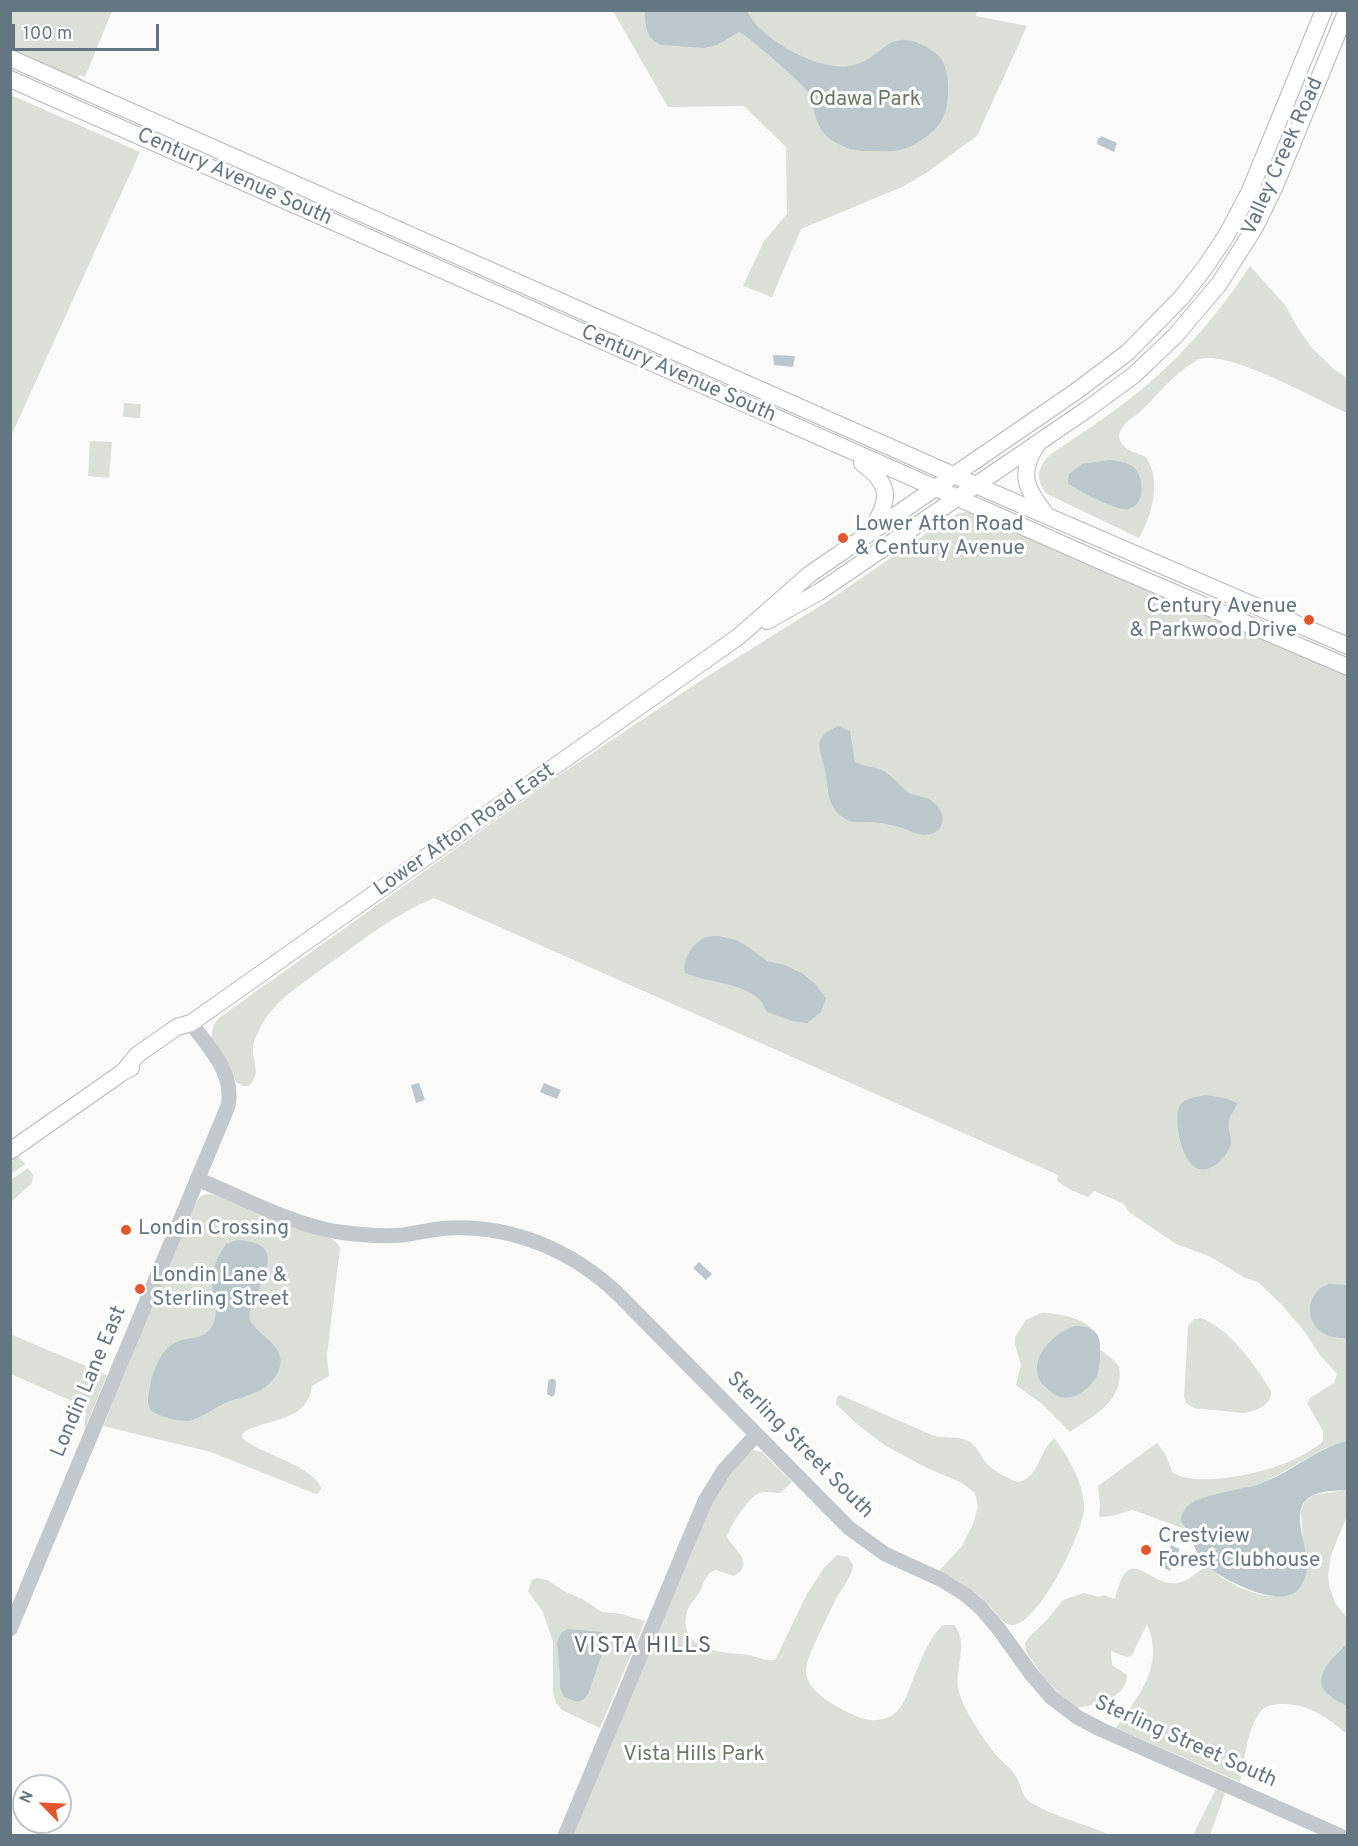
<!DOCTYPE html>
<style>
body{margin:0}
#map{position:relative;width:1358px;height:1846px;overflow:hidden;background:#fafaf8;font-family:Overpass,sans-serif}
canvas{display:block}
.frame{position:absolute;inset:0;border:12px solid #657683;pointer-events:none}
.north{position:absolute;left:12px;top:1774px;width:60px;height:60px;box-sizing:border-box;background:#fff;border:2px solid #c1c8cd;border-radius:50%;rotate:294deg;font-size:16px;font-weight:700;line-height:24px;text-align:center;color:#657683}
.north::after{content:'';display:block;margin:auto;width:21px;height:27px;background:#e4572e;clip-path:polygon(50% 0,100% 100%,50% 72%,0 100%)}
.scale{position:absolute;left:12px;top:24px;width:147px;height:27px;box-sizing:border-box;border:3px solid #657683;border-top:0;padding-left:8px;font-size:18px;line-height:21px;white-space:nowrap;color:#657683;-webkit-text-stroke:4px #fff;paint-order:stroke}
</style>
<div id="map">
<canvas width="1358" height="1846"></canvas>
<div class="frame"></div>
<div class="north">N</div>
<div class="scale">100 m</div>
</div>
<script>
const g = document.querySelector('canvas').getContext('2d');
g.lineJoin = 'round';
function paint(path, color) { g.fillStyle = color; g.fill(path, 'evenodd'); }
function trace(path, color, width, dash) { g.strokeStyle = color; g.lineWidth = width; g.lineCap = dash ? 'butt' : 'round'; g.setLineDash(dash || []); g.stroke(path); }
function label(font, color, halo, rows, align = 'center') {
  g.font = font + ' Overpass,sans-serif'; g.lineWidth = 6; g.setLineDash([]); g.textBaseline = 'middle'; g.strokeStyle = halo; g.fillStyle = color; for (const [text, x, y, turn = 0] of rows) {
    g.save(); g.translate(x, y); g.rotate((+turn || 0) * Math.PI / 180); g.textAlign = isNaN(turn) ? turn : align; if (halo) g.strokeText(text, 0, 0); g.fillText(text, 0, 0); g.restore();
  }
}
const green = new Path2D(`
 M 977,10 L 976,16 L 1027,26 L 977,136 L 926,173 L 902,187 L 801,229 L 772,297 L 743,286 L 764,241 L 787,214 L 786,147 L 744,106 L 668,107 L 613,11 Z
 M 10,11 L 112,11 L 85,77 L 80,75 L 78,77 L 84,80 L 82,83 L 11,52 Z
 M 11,95 L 140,152 L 11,436 Z
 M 1250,266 L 1285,305 L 1299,330 L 1312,348 L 1335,370 L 1347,378 L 1347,413 C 1314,398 1241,357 1207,358 C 1202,358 1198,359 1194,362 C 1173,374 1157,396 1140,412 C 1134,417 1127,420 1123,427 C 1120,430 1118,435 1120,440 C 1123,450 1137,453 1146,457 C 1162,481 1152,515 1139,538 L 1047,494 C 1035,480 1037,467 1050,455 C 1083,432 1117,411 1148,384 C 1188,350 1221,310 1250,266 Z
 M 124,403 L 141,404 L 140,418 L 123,417 Z
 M 90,441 L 112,442 L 109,478 L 88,476 Z
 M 966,512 L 972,512 L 1347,674 L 1347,1303 L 1312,1320 C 1320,1333 1332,1338 1347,1339 L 1347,1441 L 1324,1449 L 1263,1483 L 1192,1503 L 1184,1511 L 1181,1521 L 1185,1529 L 1133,1510 L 1111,1516 L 1099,1517 L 1100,1504 L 1098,1486 L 1157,1443 L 1166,1455 L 1172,1472 C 1194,1488 1258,1474 1283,1464 C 1296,1459 1312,1451 1323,1441 L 1323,1431 L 1307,1403 L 1310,1398 L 1334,1383 L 1337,1374 L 1320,1355 L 1304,1331 L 1281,1304 L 1258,1282 L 1245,1278 L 1209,1256 L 1176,1244 L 1129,1212 L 1124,1204 L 1094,1191 L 1088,1197 L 1071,1190 L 1059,1182 L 1057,1180 L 1058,1175 L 434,898 C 395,914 363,940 329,964 C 305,982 275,999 261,1026 C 258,1032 254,1040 253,1047 C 252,1062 262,1073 249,1086 L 244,1086 L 236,1082 L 229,1065 L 211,1037 L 214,1024 L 219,1018 L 555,778 L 700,681 L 831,599 L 947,519 L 957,514 Z
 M 18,1156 L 25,1164 L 11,1174 L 11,1162 Z
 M 28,1168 L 33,1175 L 32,1183 L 11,1202 L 11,1180 Z
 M 208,1194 L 215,1195 L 295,1228 L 332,1239 L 337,1243 L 340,1248 L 327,1355 L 329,1376 L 312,1386 C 308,1416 282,1418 258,1426 C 251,1428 246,1429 242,1435 L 242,1438 C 260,1454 314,1466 321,1488 L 319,1493 L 316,1494 L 211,1452 L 103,1426 L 195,1204 L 201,1196 Z
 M 1041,1313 C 1057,1313 1081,1317 1092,1329 C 1079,1324 1053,1335 1045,1347 C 1037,1359 1033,1381 1049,1390 C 1055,1393 1064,1395 1072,1397 L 1081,1393 L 1099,1370 L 1100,1350 L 1110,1357 L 1119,1366 C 1125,1401 1094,1415 1070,1432 L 1042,1404 L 1016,1385 L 1021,1365 L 1015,1344 L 1015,1337 L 1026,1320 Z
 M 1201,1318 C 1230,1329 1255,1365 1271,1391 C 1272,1405 1257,1411 1244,1413 L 1194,1408 L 1186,1403 L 1184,1397 L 1188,1326 L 1194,1319 Z
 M 10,1334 L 107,1375 L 84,1431 L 86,1412 L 83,1406 L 11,1374 Z
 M 840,1395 L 932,1435 C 945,1440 957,1434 970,1442 C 979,1448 980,1457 988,1465 C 995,1472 1008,1478 1017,1482 C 1034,1480 1038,1462 1045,1450 C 1047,1445 1051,1442 1054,1438 C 1068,1456 1085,1485 1084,1509 C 1083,1532 1038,1627 1011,1625 C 1002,1624 997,1614 991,1607 C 976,1591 959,1580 939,1571 L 962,1546 L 973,1524 L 978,1507 L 975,1493 L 962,1483 L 925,1467 L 886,1446 L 858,1425 L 839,1407 L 836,1404 L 837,1397 Z
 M 753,1450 L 762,1452 L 792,1482 L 780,1493 C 773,1493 764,1490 757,1494 C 748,1499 729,1527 727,1537 C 734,1550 756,1563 734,1576 L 716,1570 C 706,1572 704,1583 700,1591 C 697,1598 689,1604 687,1611 C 677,1648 718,1653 743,1654 C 754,1655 765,1662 775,1660 L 807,1594 L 824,1568 L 837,1555 L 848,1557 L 853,1565 C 852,1576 843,1587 837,1597 C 830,1611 824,1624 817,1638 C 813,1649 805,1662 806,1673 C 808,1693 840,1709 856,1716 C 869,1722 884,1722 895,1713 C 902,1707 906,1698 909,1690 C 918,1669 926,1640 943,1625 L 954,1625 C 969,1641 955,1669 958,1688 C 960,1705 985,1741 996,1755 C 1002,1762 1010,1767 1015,1775 C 1022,1784 1020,1795 1030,1802 C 1055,1818 1084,1823 1110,1835 L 572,1836 L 711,1504 C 722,1486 734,1462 753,1450 Z
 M 1347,1490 L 1347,1516 L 1331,1555 L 1328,1575 L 1329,1585 L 1335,1603 L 1347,1618 L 1347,1644 C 1328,1659 1325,1666 1324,1691 L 1329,1696 L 1347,1706 L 1347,1734 C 1328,1718 1308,1703 1282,1704 C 1274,1704 1266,1705 1261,1711 C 1246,1730 1245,1760 1240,1782 L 1116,1728 C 1139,1695 1165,1666 1147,1624 L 1132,1655 L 1127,1657 L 1111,1651 L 1112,1665 L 1127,1675 C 1127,1699 1096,1704 1077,1708 L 1062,1696 L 1045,1679 L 1026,1652 L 1025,1643 L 1029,1637 L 1047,1620 L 1063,1600 L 1084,1593 L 1099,1597 L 1104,1595 L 1115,1599 C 1129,1539 1148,1588 1178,1583 C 1189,1581 1198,1572 1206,1565 C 1223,1580 1250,1596 1274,1596 C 1282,1596 1290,1592 1297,1590 L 1305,1577 L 1301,1511 L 1305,1501 L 1314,1495 Z
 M 537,1578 L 547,1580 L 564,1591 L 584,1600 L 602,1612 L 621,1614 L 645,1621 L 600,1728 L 562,1710 L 556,1703 L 553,1693 L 553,1642 L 543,1612 L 528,1591 L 532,1580 Z
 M 1216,1789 L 1225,1793 L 1210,1835 L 1193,1835 Z`);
const water = new Path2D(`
 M 645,11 L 747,11 C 759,39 820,72 850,66 C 885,60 887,22 931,50 C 945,58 947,70 948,85 C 949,111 943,127 920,141 C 914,145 906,149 899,150 C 892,152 884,151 877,151 C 866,151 856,152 845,147 C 824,138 819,130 813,108 C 811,102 811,96 807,91 C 802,83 746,34 739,32 L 717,45 L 704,48 L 662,45 C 646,40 645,25 645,11 Z
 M 1101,136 L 1117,143 L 1114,152 L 1097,144 L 1098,138 L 1100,138 Z
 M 773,355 L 795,356 L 793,367 L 774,365 Z
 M 1110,460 C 1118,461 1126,462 1132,466 C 1145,475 1146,506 1128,509 C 1118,512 1077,490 1068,483 L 1069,474 L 1082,464 Z
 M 838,726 L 850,731 L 855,762 C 863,767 873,766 881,770 C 893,775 899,786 909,793 C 913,796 917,795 922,797 C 933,799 945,810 942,823 C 941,829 936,833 930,834 C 919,837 910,830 899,827 C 889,824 878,822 868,822 C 862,822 855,823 849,821 C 845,819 838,814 835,810 C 826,797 828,780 824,766 C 818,742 814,738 838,726 Z
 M 719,936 L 736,940 L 747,946 L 767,961 L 785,965 L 803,974 L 815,984 L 826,998 L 821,1012 L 807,1023 L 792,1021 L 767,1012 C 765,1009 763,1003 760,1000 C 741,982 709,983 685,973 C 682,960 692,944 704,938 C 708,936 714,936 719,936 Z
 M 419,1083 L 425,1100 L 416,1103 L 411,1085 Z
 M 544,1083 L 561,1090 L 557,1099 L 540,1092 Z
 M 1205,1095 L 1225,1098 L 1237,1103 C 1235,1110 1231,1114 1229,1120 C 1226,1130 1234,1137 1230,1147 C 1228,1153 1223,1158 1219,1162 C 1183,1194 1172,1115 1180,1105 C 1185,1098 1197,1097 1205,1095 Z
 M 238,1240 C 283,1243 267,1269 255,1298 C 252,1304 248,1313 250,1320 C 257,1337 290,1345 278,1372 C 267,1394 245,1395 225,1403 C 214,1408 204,1416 193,1420 C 184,1423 156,1417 150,1409 C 147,1404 148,1397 149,1392 C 151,1377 159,1352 173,1344 C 188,1335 207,1342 214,1322 C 219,1309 214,1298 212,1286 C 210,1271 218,1256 226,1244 Z
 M 699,1262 L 712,1274 L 706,1280 L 693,1268 Z
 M 1329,1284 L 1347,1285 L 1347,1339 C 1337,1338 1323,1336 1316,1327 C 1304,1312 1311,1289 1329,1284 Z
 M 1075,1326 C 1082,1326 1092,1327 1096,1333 C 1100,1337 1100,1345 1100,1350 C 1100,1358 1100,1366 1098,1373 C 1094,1385 1076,1401 1062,1397 C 1055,1396 1048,1390 1043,1385 C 1025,1361 1052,1333 1075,1326 Z
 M 550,1379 L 554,1379 L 556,1382 L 555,1394 L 552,1397 L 547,1394 L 548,1382 Z
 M 1347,1441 L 1347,1490 C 1333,1491 1309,1490 1302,1506 C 1294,1525 1311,1553 1306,1574 C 1304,1581 1300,1590 1294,1593 C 1274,1606 1221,1579 1206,1565 C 1198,1557 1195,1547 1190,1537 C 1188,1532 1184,1527 1181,1521 C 1181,1515 1184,1509 1189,1505 C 1201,1495 1239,1490 1256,1485 C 1289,1475 1314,1449 1347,1441 Z
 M 1171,1545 L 1180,1549 L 1170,1571 L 1162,1567 Z
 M 568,1629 L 602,1632 L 606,1634 L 607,1640 L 588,1694 L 584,1699 L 578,1702 L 564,1697 L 560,1688 L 560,1673 L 557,1643 L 561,1633 Z
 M 1347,1644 L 1347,1706 C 1340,1702 1332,1699 1326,1693 C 1311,1677 1336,1653 1347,1644 Z`);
const tertiary = new Path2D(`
 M 197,1179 C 241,1197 293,1225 339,1232 C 360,1235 381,1237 403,1235 C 418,1233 433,1229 448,1228 C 512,1225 572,1250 618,1294 L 849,1528 L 885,1554 L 942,1580 L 966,1595 L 981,1608 L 998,1628 L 1032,1675 L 1051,1697 L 1077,1717 L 1102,1730 L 1341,1836
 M 10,1629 L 228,1106 C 235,1073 209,1048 191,1023
 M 565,1836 L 705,1501 L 724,1470 L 756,1435`);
const secondary = new Path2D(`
 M 10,58 L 994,493 L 1348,646
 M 10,79 L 1112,566 L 1348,667
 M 1037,445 C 1018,473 1026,489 1045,513
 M 862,463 C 890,484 891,498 873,527
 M 767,621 L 819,592 L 1089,408 L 1134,375 L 1175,336 L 1219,284 L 1255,227 L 1275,186 L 1347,10
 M 123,1072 L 137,1055 L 177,1027 L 191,1023 L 738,637 L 810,574 L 1078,390 L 1128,352 L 1182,297 L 1206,266 L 1226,236 L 1249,193 L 1324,10
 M 10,1151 L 123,1072 L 131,1068`);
const markers = [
 [843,538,6,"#e4572e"],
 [1309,620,6,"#e4572e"],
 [126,1230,6,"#e4572e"],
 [140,1289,6,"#e4572e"],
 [1146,1550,6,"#e4572e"]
];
const parkNames = [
 ["Odawa Park",865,101],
 ["Vista Hills Park",694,1756]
];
const streetNames = [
 ["Valley Creek Road",1284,157,-66],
 ["Century Avenue South",234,178,24],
 ["Century Avenue South",678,375,24],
 ["Lower Afton Road East",465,831,-35],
 ["Londin Lane East",90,1382,-67],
 ["Sterling Street South",799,1446,45],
 ["Sterling Street South",1185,1743,24]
];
const poiNames = [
 ["Lower Afton Road",855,526],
 ["& Century Avenue",855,550],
 ["Century Avenue",1297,608,"right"],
 ["& Parkwood Drive",1297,632,"right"],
 ["Londin Crossing",138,1230],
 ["Londin Lane &",152,1277],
 ["Sterling Street",152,1301],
 ["Crestview",1158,1538],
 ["Forest Clubhouse",1158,1562]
];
const neighbourhoodNames = [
 ["VISTA HILLS",643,1648]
];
paint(green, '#dadfd7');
paint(water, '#bbc7cb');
trace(secondary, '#b3babf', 18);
trace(tertiary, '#c3c8cc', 15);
trace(secondary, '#fff', 16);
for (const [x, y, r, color] of markers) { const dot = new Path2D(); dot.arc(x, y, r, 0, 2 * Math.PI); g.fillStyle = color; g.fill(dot); trace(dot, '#fff', 2); }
label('21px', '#687a64', '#fff', parkNames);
label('21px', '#657683', '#fff', streetNames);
label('21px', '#657683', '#fff', poiNames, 'left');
g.letterSpacing = '1.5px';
label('22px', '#57646e', '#fff', neighbourhoodNames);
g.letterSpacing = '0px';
</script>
